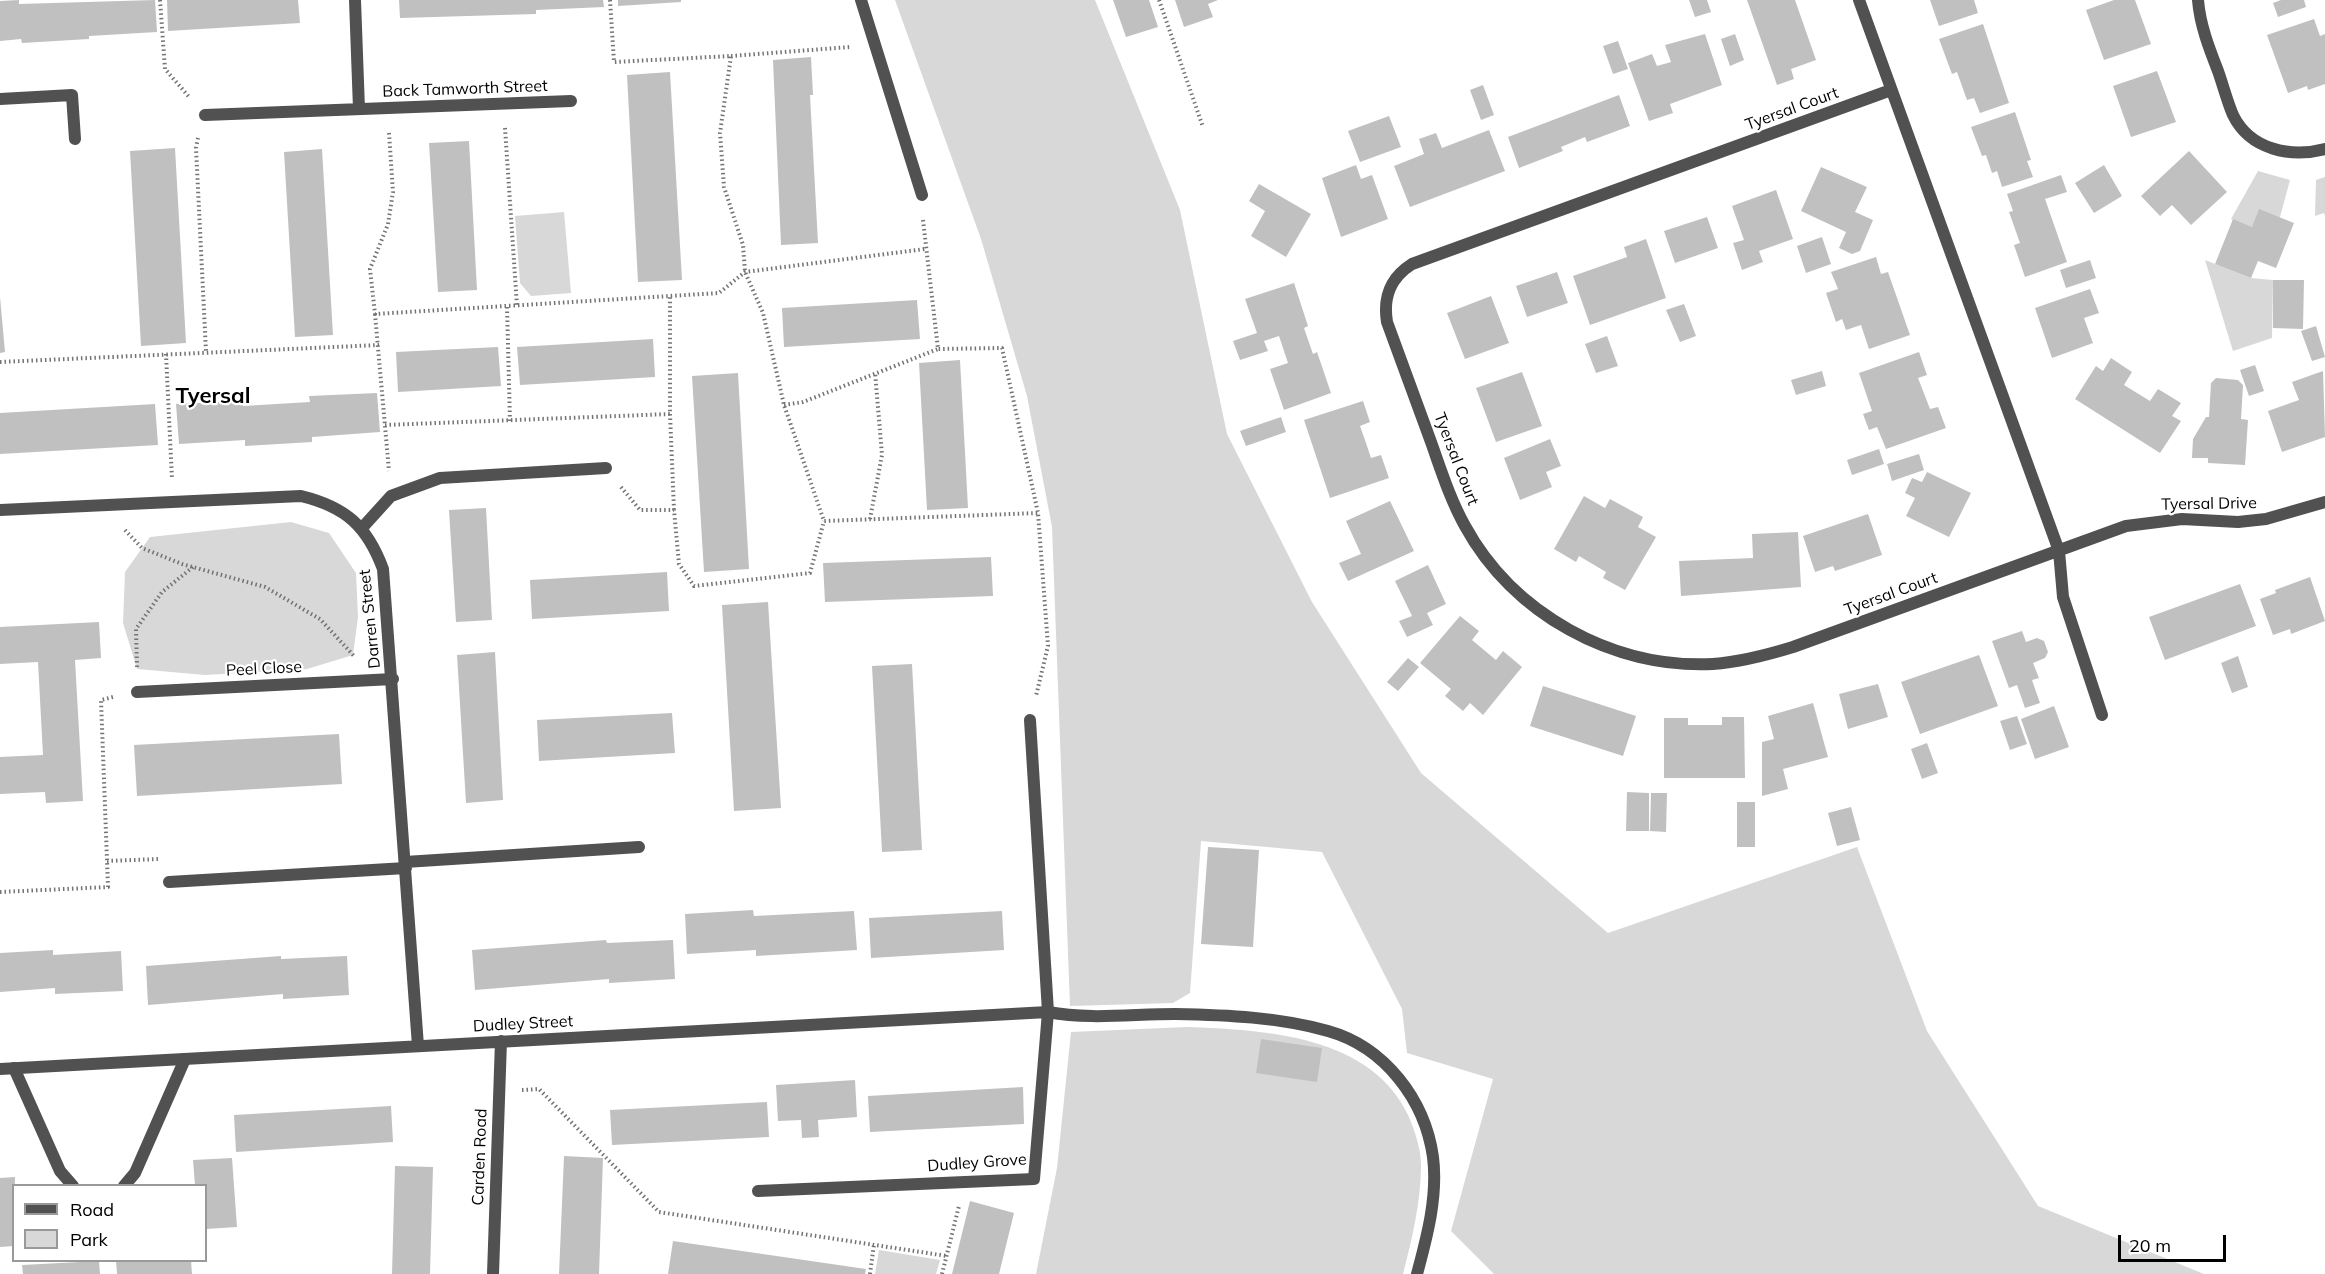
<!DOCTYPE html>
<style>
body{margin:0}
#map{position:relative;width:2325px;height:1274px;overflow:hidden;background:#fff;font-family:Mulish,sans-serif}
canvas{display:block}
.legend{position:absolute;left:12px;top:1184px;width:195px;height:78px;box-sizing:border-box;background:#fff;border:2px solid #999;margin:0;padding:8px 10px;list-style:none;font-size:18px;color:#000}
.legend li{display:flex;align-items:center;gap:12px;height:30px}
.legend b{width:30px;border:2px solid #999}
.scale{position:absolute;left:2118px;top:1235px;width:108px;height:27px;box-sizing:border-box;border:3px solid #000;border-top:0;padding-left:8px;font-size:18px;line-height:21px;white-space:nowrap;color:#000;-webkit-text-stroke:4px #fff;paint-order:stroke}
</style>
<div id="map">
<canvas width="2325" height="1274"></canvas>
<ul class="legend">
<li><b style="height:8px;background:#515151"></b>Road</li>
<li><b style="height:16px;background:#d8d8d8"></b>Park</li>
</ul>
<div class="scale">20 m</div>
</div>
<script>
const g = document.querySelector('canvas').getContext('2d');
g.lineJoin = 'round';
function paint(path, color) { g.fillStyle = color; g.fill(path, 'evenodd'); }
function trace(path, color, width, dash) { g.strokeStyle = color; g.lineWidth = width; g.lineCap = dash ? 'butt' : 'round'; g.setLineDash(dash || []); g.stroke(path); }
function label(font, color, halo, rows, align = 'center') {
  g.font = font + ' Mulish,sans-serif'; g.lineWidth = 4.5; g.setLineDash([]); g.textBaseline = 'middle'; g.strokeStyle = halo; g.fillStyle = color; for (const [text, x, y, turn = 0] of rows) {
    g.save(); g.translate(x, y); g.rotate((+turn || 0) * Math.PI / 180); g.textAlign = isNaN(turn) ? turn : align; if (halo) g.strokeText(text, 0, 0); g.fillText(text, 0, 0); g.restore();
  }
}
const green = new Path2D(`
 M 895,0 L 1095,0 L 1180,210 L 1227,434 L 1312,602 L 1421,773 L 1608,933 L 1857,847 L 1927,1031 L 2038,1206 L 2204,1274 L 1494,1274 L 1451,1231 L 1493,1079 L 1407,1053 L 1402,1009 L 1322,852 L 1201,841 L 1190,993 L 1173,1003 L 1070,1006 L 1052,527 L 1027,396 L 981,239 Z
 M 2258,171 L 2290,180 L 2280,217 L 2252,227 L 2231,219 Z
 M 2325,177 L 2325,216 L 2324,213 L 2315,216 L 2316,180 Z
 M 564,212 L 571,293 L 531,296 L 520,283 L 515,216 Z
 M 2205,260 L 2251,278 L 2273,280 L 2272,338 L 2233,351 Z
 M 291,522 L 329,533 L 356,573 L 358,617 L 353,655 L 307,669 L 205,675 L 137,669 L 123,623 L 125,572 L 150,537 Z
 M 1187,1027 C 1265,1030 1372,1035 1409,1117 C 1415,1132 1421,1149 1421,1165 C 1421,1202 1412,1239 1403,1274 L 1036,1274 L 1057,1168 L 1071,1032 Z
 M 879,1250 L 940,1260 L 936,1274 L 875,1274 Z`);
const building = new Path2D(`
 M 19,0 L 19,4 L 155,0 L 157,32 L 89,36 L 89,39 L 22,43 L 21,39 L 0,41 L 0,1 Z
 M 167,0 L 298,0 L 300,23 L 168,31 Z
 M 399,0 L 603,0 L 604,7 L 536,10 L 536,14 L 400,18 Z
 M 618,0 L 681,0 L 681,2 L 618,6 Z
 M 1113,0 L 1149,0 L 1158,27 L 1126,37 Z
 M 1175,0 L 1218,0 L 1208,4 L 1213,17 L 1184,27 Z
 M 1689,0 L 1707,0 L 1711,12 L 1695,17 Z
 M 1747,0 L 1795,0 L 1816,60 L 1791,69 L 1794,79 L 1777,85 Z
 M 1930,0 L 1974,0 L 1978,13 L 1939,26 Z
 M 2114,0 L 2135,0 L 2151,44 L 2104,60 L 2086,10 Z
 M 2281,0 L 2304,0 L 2306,7 L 2278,17 L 2273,3 Z
 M 2314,19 L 2320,36 L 2325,34 L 2325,84 L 2308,90 L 2307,86 L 2288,93 L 2267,35 Z
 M 1983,24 L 2009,103 L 1980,113 L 1974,98 L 1967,100 L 1957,72 L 1952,74 L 1939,39 Z
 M 1705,34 L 1722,85 L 1670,104 L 1673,113 L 1649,121 L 1628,63 L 1652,54 L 1657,66 L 1671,62 L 1665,45 Z
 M 1735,34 L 1744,60 L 1730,66 L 1721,39 Z
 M 1618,41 L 1628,69 L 1613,74 L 1603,46 Z
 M 811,57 L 813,95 L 810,95 L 818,243 L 781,245 L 773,60 Z
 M 2157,71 L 2176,122 L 2131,137 L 2113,86 Z
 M 670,72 L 682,280 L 638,282 L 627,75 Z
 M 1483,85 L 1494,115 L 1481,120 L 1470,90 Z
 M 1619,95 L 1630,126 L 1587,142 L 1585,137 L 1561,147 L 1563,151 L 1519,168 L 1508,137 Z
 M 2015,112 L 2031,160 L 2027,161 L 2033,177 L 2002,187 L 1997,171 L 1992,173 L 1986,155 L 1982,156 L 1971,127 Z
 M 1389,116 L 1401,147 L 1360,162 L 1348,131 Z
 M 1489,130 L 1505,171 L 1410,207 L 1394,166 L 1424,154 L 1419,139 L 1436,133 L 1442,148 Z
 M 469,141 L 477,290 L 438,292 L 429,143 Z
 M 175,148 L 186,343 L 141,346 L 130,151 Z
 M 322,149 L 333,335 L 295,337 L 284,152 Z
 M 2189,151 L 2227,192 L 2191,225 L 2172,205 L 2160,216 L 2141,196 Z
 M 1356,165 L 1361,179 L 1372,175 L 1388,219 L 1341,237 L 1322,178 Z
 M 2104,165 L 2122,196 L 2094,213 L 2075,183 Z
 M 1821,167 L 1867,187 L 1855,212 L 1873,220 L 1860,251 L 1852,254 L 1839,248 L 1846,232 L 1801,211 Z
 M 2061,175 L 2067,192 L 2045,199 L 2067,262 L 2025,277 L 2014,245 L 2020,243 L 2009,212 L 2013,211 L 2007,194 Z
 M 1259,184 L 1311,214 L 1286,257 L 1251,236 L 1265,211 L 1249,201 Z
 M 1776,190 L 1793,239 L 1759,251 L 1763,262 L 1742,270 L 1733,243 L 1744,240 L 1732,206 Z
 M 2259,209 L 2294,223 L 2276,268 L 2258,261 L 2251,278 L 2215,264 L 2233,219 L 2252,227 Z
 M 1707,217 L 1718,248 L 1675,263 L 1664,231 Z
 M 1822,237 L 1831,264 L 1806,273 L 1797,246 Z
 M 1646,239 L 1666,298 L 1590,325 L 1573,276 L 1627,257 L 1624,247 Z
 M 1876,257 L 1881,274 L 1888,272 L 1910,335 L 1869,349 L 1861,325 L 1846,330 L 1842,319 L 1836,322 L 1826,293 L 1838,289 L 1831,272 Z
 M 2090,260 L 2096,278 L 2066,288 L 2060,270 Z
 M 1557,272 L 1568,303 L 1527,317 L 1516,286 Z
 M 2273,280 L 2304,280 L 2303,329 L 2273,328 Z
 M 1294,283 L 1308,326 L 1304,328 L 1313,354 L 1317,352 L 1331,393 L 1284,410 L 1270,369 L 1288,363 L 1279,336 L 1264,341 L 1268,351 L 1240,360 L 1233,341 L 1257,333 L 1245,299 Z
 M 2090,289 L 2099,313 L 2084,318 L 2093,343 L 2052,358 L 2035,308 Z
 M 1491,296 L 1509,343 L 1465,359 L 1447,313 Z
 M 0,297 L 5,352 L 0,353 Z
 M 917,300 L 920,339 L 784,347 L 782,308 Z
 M 1684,304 L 1696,336 L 1680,342 L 1666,310 Z
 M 2316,326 L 2325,357 L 2312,361 L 2301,331 Z
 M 1607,336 L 1618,366 L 1596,373 L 1585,344 Z
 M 653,339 L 655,377 L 520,385 L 517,347 Z
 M 498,347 L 501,386 L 398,392 L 396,352 Z
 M 1919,352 L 1927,375 L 1918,378 L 1930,409 L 1938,407 L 1946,428 L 1886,449 L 1877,427 L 1869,430 L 1863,414 L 1872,411 L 1859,373 Z
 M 2111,358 L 2132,372 L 2124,385 L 2150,401 L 2158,389 L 2181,403 L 2172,416 L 2181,421 L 2160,453 L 2075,399 L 2096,366 L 2103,371 Z
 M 960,360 L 968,508 L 927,510 L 919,363 Z
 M 2255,365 L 2264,391 L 2249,396 L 2240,370 Z
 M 1822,371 L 1826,386 L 1796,395 L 1791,380 Z
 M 2323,371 L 2325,437 L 2282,452 L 2268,411 L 2299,400 L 2292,382 Z
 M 1522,372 L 1542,426 L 1496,442 L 1476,388 Z
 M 738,373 L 749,569 L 704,572 L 692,376 Z
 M 2216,378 L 2238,380 L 2243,385 L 2241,419 L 2248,420 L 2245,465 L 2208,463 L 2208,458 L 2192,458 L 2193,439 L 2206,417 L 2209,417 L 2211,383 Z
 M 377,393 L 380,432 L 312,437 L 312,442 L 245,446 L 245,440 L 179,444 L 176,404 L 242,401 L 243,406 L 310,402 L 309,396 Z
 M 1363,401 L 1370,422 L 1360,426 L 1366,443 L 1371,458 L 1381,455 L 1389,478 L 1330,498 L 1304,420 Z
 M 155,404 L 158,445 L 0,454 L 0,413 Z
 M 1281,417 L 1286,432 L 1246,446 L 1240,431 Z
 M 1550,439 L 1561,466 L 1546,472 L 1552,487 L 1520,500 L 1504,458 Z
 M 1879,449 L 1884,464 L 1852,475 L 1847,460 Z
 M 1919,454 L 1924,470 L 1892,481 L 1887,464 Z
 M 1927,472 L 1971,493 L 1949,537 L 1906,516 L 1915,498 L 1905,493 L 1912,478 L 1922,482 Z
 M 1584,496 L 1605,508 L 1610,499 L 1643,517 L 1638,527 L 1656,537 L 1625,590 L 1603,578 L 1606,572 L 1579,556 L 1576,562 L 1554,549 Z
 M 1390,501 L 1414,551 L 1348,581 L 1339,563 L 1361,554 L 1346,521 Z
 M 486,508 L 492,620 L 456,622 L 449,510 Z
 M 1868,514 L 1882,555 L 1835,571 L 1833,566 L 1815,572 L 1803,536 Z
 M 1798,532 L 1801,587 L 1681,596 L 1679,561 L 1753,558 L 1752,534 Z
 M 991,557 L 993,596 L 825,602 L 823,563 Z
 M 1428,565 L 1446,604 L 1427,613 L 1433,625 L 1407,637 L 1399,621 L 1412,616 L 1395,581 Z
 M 667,572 L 669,611 L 532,619 L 530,580 Z
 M 2310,577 L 2325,621 L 2291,634 L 2290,629 L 2273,635 L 2260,599 L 2276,593 L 2275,590 Z
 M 2240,584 L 2256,626 L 2165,660 L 2149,617 Z
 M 768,602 L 781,808 L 734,811 L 722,605 Z
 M 1460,616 L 1479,631 L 1472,640 L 1496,660 L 1503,651 L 1522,667 L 1483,715 L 1470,703 L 1463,711 L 1445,696 L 1451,689 L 1420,663 Z
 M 99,622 L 101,658 L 75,660 L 83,801 L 46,803 L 45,792 L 0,794 L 0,757 L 43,755 L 38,662 L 0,664 L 0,627 Z
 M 2022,631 L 2026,642 L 2037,638 L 2044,641 L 2048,652 L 2045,658 L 2033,663 L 2039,678 L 2032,680 L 2040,703 L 2025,708 L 2017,685 L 2009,688 L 1992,641 Z
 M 495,652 L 503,800 L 466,803 L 457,655 Z
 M 1979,655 L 1998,706 L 1920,734 L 1901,682 Z
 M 2238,656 L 2248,687 L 2232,693 L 2221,663 Z
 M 1408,658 L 1419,667 L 1398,691 L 1387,682 Z
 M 912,664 L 922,850 L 882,852 L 872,666 Z
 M 1878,684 L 1888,717 L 1848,729 L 1839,694 Z
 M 1543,686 L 1636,716 L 1623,756 L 1530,726 Z
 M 1813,703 L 1828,757 L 1783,769 L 1788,789 L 1762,796 L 1762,742 L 1774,739 L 1768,716 Z
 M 2054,706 L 2069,747 L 2035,759 L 2021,719 Z
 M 672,713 L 675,753 L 539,761 L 537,720 Z
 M 2017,716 L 2027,744 L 2010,750 L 2000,721 Z
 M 1722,717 L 1744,717 L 1745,778 L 1664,778 L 1664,718 L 1688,718 L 1688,725 L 1722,725 Z
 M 339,734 L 342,784 L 137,796 L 134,745 Z
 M 1927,743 L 1938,773 L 1922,779 L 1911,749 Z
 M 1627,792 L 1649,793 L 1649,831 L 1626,831 Z
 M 1651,793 L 1667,793 L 1666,832 L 1650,831 Z
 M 1737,802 L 1755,802 L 1755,847 L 1737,847 Z
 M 1851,807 L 1860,840 L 1837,846 L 1828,813 Z
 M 1208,847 L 1259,850 L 1253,947 L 1201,944 Z
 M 753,910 L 754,916 L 854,911 L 857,950 L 756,956 L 756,950 L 687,954 L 685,914 Z
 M 1002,911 L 1004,950 L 871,958 L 869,918 Z
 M 606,940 L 607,943 L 673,940 L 675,979 L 609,983 L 609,979 L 475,990 L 472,950 Z
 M 53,950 L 53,955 L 121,951 L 123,991 L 55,994 L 55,988 L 0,992 L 0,953 Z
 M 281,956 L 281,959 L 347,956 L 349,995 L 283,999 L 283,994 L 148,1005 L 146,966 Z
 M 1261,1039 L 1322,1048 L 1317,1082 L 1256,1073 Z
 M 855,1080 L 857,1117 L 818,1120 L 819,1137 L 802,1138 L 801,1120 L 778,1121 L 776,1085 Z
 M 1023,1087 L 1024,1124 L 870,1132 L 868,1096 Z
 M 767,1102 L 769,1137 L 612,1145 L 610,1110 Z
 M 391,1106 L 393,1142 L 236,1152 L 234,1115 Z
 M 564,1156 L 603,1158 L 599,1274 L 559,1274 Z
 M 232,1158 L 237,1227 L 206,1229 L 206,1185 L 195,1185 L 193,1160 Z
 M 395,1166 L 433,1167 L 430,1274 L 392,1274 Z
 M 15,1177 L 14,1246 L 0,1247 L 0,1178 Z
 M 970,1201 L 1014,1213 L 999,1274 L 952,1274 Z
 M 673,1241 L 866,1269 L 865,1274 L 668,1274 Z
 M 116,1260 L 191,1260 L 192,1274 L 117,1274 Z
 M 99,1261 L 100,1274 L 23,1274 L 22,1265 Z`);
const path = new Path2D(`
 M 160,0 L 165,69 L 190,98
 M 610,0 L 614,62 L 731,56 L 720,133 L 724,187 L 743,245 L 745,272 L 763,313 L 784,405 L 824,521 L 1038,513
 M 1159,0 L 1203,127
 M 731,56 L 850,47
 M 505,128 L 517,306
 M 389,133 L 393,192 L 388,224 L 370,269 L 375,314 L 719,293 L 745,272 L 925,249
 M 198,138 L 196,148 L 206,352
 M 923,220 L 938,349 L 1002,348 L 1038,513 L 1048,646 L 1036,696
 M 507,307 L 510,422
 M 375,314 L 389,471
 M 166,354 L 172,479
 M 0,362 L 379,345
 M 784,405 L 803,402 L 938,349
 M 670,414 L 674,510
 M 385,425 L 670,414 L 670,297
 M 621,487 L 640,510 L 674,510 L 679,564 L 694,586 L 810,573 L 824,521
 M 870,519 L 882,455 L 875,372
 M 125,530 L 142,548 L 182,564 L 265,587 L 320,619 L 354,656
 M 137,667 L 136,629 L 162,592 L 193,567
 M 107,861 L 159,859
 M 0,892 L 108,887 L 101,700 L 113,697
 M 522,1090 L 539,1089 L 659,1212 L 947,1256
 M 870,1274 L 874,1244
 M 942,1274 L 959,1206`);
const lane = new Path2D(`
 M 355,0 L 359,109
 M 0,99 L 72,95 L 75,139
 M 205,115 L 571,101
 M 362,528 L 391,496 L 440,478 L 606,468
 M 1030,720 L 1048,1012 C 1090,1020 1132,1014 1175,1014 C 1226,1015 1279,1017 1328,1031 C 1385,1047 1425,1100 1433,1157 C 1438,1196 1427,1237 1417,1274
 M 14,1068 L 60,1171 L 73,1186
 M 124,1186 L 135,1173 L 185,1059`);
const street = new Path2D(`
 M 861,0 L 922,195
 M 1859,0 L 2059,551 L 2063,597 L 2102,715
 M 2198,0 C 2200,25 2209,48 2218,71 C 2223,85 2227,101 2233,115 C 2250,150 2291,158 2325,149
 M 1891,90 L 1412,264 C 1390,278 1383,297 1387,322 C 1402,362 1416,402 1431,442 C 1441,470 1450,499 1465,526 C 1513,614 1613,669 1713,664 C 1741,662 1767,655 1793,647 L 2126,526 L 2182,519 L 2238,522 L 2266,519 L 2325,502
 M 0,510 L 301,496 C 346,507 367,526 383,569 L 418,1046
 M 137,692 L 393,679
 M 405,862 L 639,847
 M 169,882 L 406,868
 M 0,1069 L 1048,1012 L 1034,1179 L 758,1191
 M 493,1274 L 501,1041`);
const streetNames = [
 ["Back Tamworth Street",465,89,-2],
 ["Tyersal Court",1792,109,-20],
 ["Tyersal Court",1456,459,69],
 ["Tyersal Drive",2209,504,-1],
 ["Tyersal Court",1891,594,-20],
 ["Darren Street",370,619,-96],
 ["Peel Close",264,669,-3],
 ["Dudley Street",523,1024,-3],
 ["Carden Road",480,1157,-88],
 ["Dudley Grove",977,1163,-4]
];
const districtNames = [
 ["Tyersal",213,396]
];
paint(green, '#d8d8d8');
paint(building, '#c0c0c0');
trace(path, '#737373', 4, [1.5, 3]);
trace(lane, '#515151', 12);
trace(street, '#515151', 12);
label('16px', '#000', '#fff', streetNames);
label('bold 22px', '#000', '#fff', districtNames);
</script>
